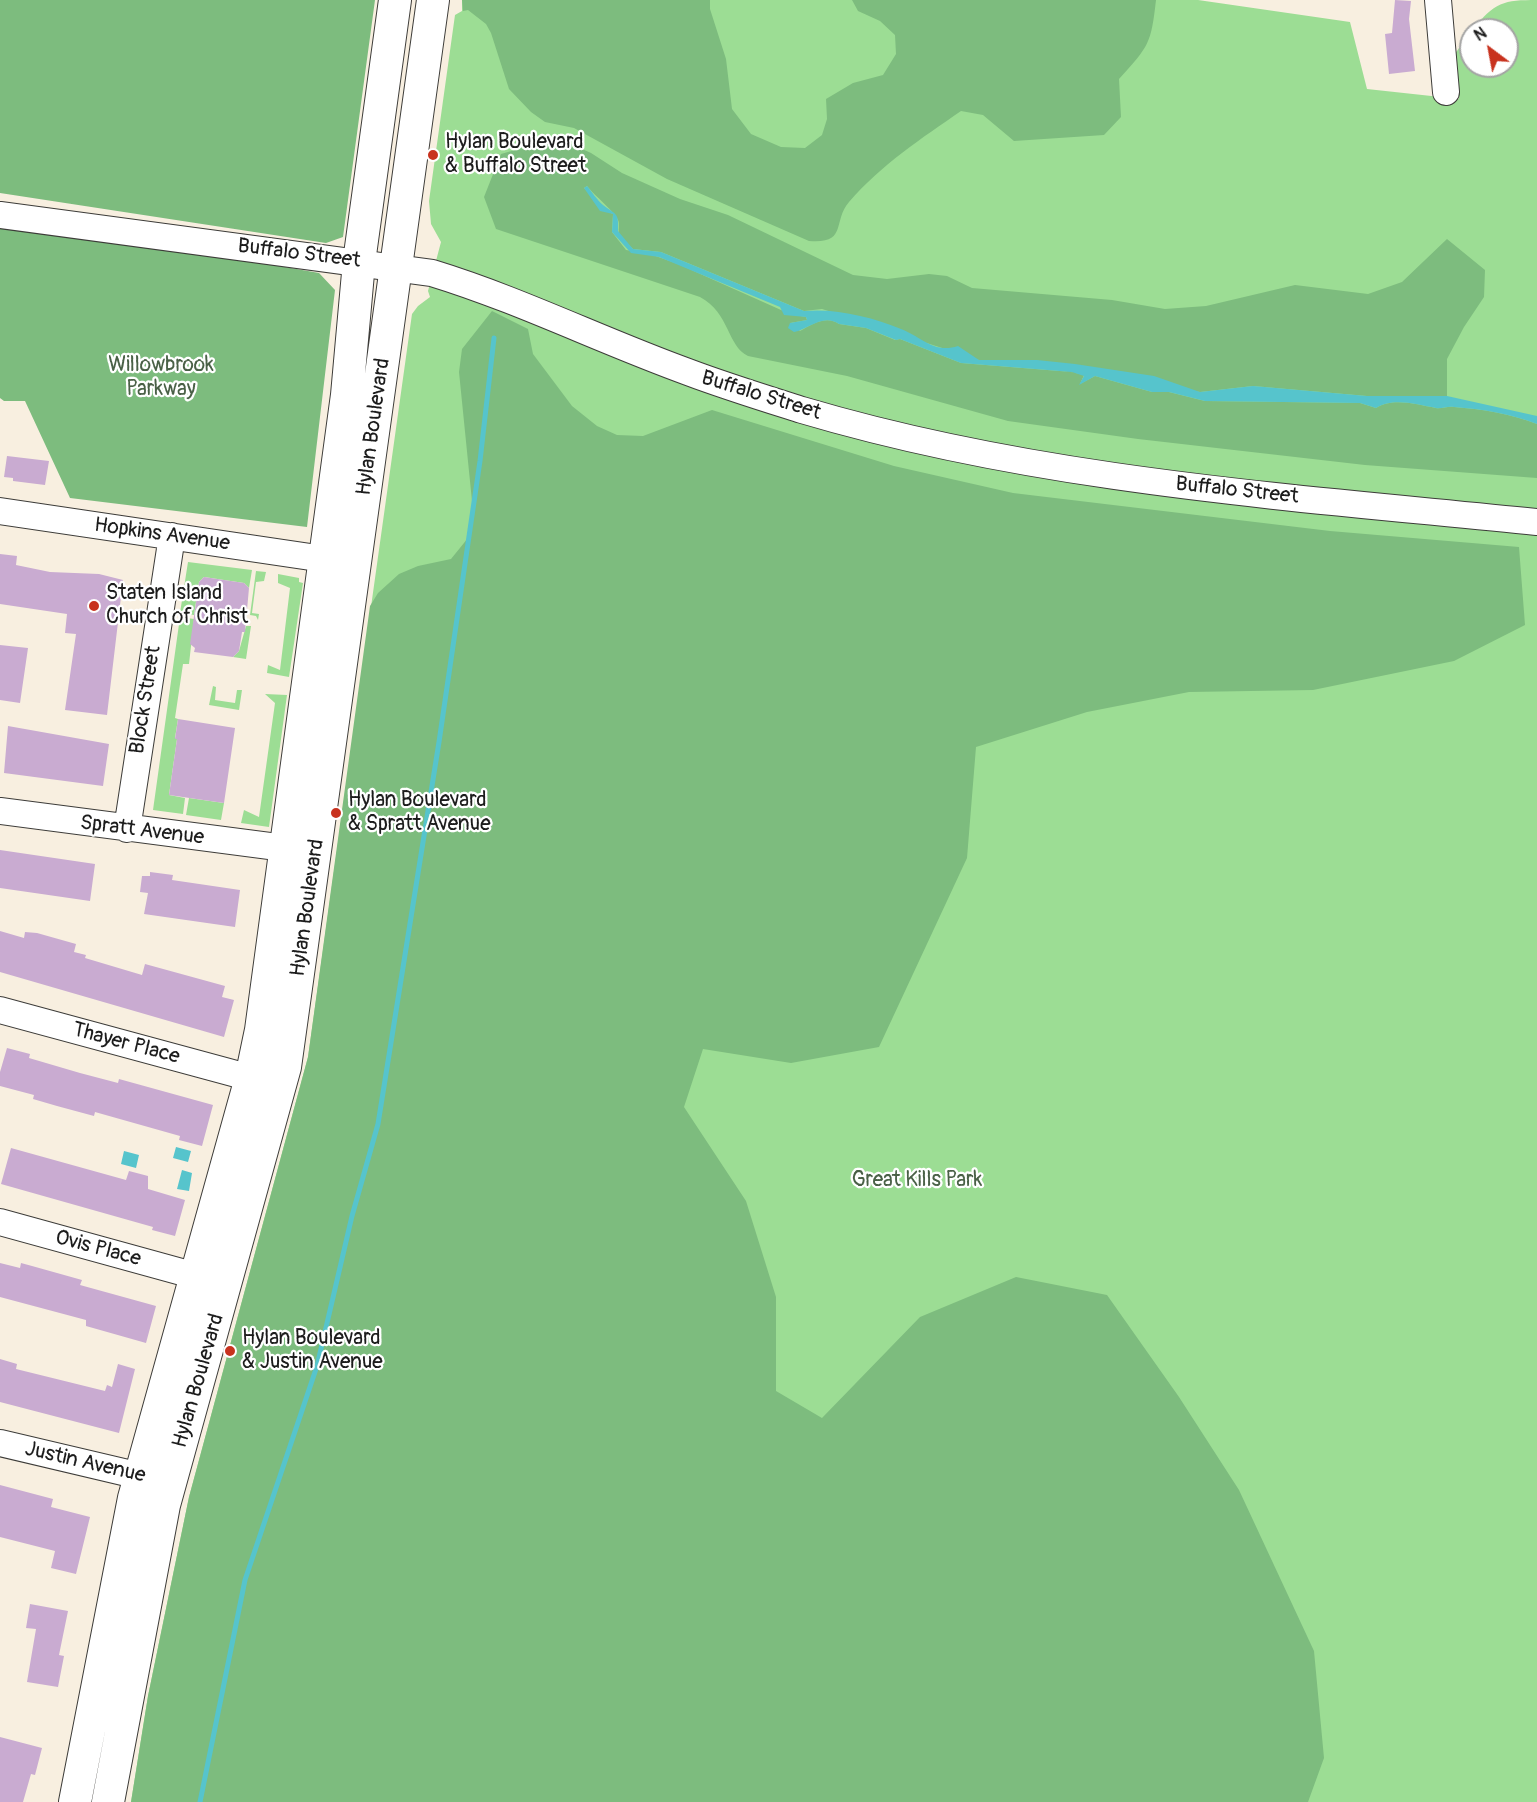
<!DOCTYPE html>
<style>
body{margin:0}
#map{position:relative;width:1537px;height:1802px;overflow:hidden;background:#f8efe0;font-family:Pangolin,sans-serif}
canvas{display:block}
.north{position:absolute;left:1459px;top:18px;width:60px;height:60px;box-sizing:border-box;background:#fff;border:2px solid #a4a4a4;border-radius:50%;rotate:328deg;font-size:16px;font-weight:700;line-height:24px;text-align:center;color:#1c1c1c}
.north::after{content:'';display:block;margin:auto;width:21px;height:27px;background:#c8321e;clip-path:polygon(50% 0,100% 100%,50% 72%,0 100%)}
</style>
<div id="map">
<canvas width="1537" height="1802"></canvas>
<div class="north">N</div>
</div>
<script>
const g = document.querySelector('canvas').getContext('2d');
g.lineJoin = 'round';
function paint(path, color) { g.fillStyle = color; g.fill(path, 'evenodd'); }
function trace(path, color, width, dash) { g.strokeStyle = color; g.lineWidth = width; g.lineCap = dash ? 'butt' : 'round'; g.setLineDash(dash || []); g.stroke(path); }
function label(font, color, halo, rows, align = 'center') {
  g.font = font + ' Pangolin,sans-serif'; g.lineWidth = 4.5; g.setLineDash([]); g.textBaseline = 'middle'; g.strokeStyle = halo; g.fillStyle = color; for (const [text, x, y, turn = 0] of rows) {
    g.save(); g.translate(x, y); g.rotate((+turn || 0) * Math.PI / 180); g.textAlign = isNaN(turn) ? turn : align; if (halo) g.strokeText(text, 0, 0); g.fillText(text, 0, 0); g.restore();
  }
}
const green = new Path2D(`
 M 462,0 L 1198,0 L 1350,22 L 1367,89 L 1459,99 L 1451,59 L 1471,32 L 1471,66 L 1507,66 L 1507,30 L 1473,30 C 1494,2 1504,0 1537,0 L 1537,1802 L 131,1802 L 148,1696 L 189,1497 L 308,1057 L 412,314 L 418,306 L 430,297 L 428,291 L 441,242 L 431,224 L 429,201 L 455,15 L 462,11 Z
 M 188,562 L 252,570 L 249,588 L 244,583 L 204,577 L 199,582 L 194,615 L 180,613 Z
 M 256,571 L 266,572 L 264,581 L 256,582 L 252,613 L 259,614 L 258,620 L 256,616 L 250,615 Z
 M 278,574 L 299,578 L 299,582 L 303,583 L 289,677 L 267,673 L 268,665 L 280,670 L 290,588 L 278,583 Z
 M 180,617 L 194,619 L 189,664 L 183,664 L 175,718 L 178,719 L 175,738 L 177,739 L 169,795 L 185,798 L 183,814 L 153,810 Z
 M 246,626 L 251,626 L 246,659 L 233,657 L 239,651 Z
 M 213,686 L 216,687 L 215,700 L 235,703 L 237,690 L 242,690 L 239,710 L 209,705 Z
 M 265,694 L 287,695 L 269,827 L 241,823 L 244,810 L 259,817 L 275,703 Z
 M 189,798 L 224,803 L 221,820 L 186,815 Z`);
const forest = new Path2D(`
 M 0,0 L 375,0 L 343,237 L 326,243 L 0,193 Z
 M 462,0 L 710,0 L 710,9 L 726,59 L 732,109 L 751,134 L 781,147 L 805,148 L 822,135 L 827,119 L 826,99 L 853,83 L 883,75 L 896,54 L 895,35 L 880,21 L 858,11 L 852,0 L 1156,0 C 1151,44 1149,46 1119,79 L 1121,117 L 1104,135 L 1014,141 L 983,115 L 961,111 C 922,138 881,165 849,202 C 832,222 848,244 809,241 L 667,179 L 574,128 L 545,122 L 531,112 L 509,89 L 491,33 L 486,24 L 468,10 L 463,11 Z
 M 550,140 L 567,142 L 591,153 L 622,173 L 680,199 L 728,215 L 853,275 L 887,279 L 929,274 L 947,276 L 972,288 L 1112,300 L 1165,309 L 1206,306 L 1295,285 L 1368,294 L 1402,282 L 1447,239 L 1485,270 L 1484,297 L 1464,327 L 1447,359 L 1447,396 L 1367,396 L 1253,386 L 1200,392 L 1000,361 L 979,360 L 822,309 L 804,311 L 661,252 L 633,249 L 619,235 C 618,230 620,224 618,220 C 616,213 594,195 587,186 L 584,188 L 604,210 L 613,214 L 612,232 L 626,250 L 650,254 L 678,264 L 790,314 L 806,317 L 807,320 L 790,323 L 800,331 C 812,324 827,315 839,324 L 866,328 L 895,340 L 900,339 L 961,363 L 1072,372 L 1084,375 L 1080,384 L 1095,376 L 1152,392 L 1169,392 L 1205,401 L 1360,403 L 1376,408 C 1394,397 1417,405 1436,408 C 1441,409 1448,406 1454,407 C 1481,409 1512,414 1537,424 L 1537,478 L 1365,465 L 1138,439 L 1008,421 L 847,376 L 748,356 C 727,346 730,313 700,297 L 496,229 L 484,197 L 501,154 Z
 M 0,227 L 212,254 L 319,273 L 335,290 L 307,527 L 70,498 L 25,401 L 4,401 L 0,398 Z
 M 492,311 L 528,329 L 533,354 L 572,406 L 597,426 L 617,435 L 643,436 L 712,410 L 894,466 L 1013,493 L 1330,531 L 1519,547 L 1525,625 L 1454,661 L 1313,690 L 1189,692 L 1087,712 L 976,747 L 967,858 L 879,1047 L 791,1063 L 703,1049 L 684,1107 L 746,1201 L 776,1297 L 776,1391 L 822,1418 L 920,1317 L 1016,1277 L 1107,1295 L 1179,1397 L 1239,1490 L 1314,1651 L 1324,1758 L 1308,1802 L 131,1802 L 148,1696 L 189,1497 L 308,1057 L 370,606 L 378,593 L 399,574 L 418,566 L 451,559 L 468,538 L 473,511 L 459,372 L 462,349 Z`);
const water = new Path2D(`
 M 587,186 C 592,192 597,200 603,205 C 616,215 619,212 618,231 L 633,249 L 661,252 L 804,311 C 836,308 872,317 901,329 C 922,337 934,354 958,346 L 979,360 L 1037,360 L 1075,364 L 1154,376 L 1200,392 L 1253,386 L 1367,396 L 1447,396 L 1537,416 L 1537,424 C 1512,414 1481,409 1454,407 C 1448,406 1441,409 1436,408 C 1417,405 1394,397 1376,408 L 1360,403 L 1205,401 L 1169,392 L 1152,392 L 1095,376 L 1079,385 L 1084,376 L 1072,372 L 961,363 L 900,339 L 896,340 L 866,328 L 839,324 C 823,313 809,329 794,332 L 788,328 L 790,323 L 807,320 L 806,317 L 784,315 L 780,307 L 659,257 L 631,253 L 612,232 L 613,214 L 600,211 L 584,188 Z
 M 176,1147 L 191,1151 L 188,1162 L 173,1158 Z
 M 124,1151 L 139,1155 L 136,1168 L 121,1164 Z
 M 182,1170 L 192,1173 L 189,1191 L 177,1189 Z`);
const stream = new Path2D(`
 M 200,1802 L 245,1580 L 317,1366 L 352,1216 L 378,1124 L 439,742 L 480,461 L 494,338`);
const building = new Path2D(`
 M 1395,0 L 1411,1 L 1409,19 L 1415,71 L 1389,74 L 1385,34 L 1392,33 Z
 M 7,456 L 49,461 L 45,485 L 13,481 L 13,478 L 4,477 Z
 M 0,554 L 17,556 L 16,565 L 50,572 L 99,574 L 123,580 L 107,715 L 65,710 L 76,634 L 65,633 L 67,614 L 0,604 Z
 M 204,577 L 244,583 L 249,588 L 245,632 L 242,632 L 239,651 L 233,657 L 194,652 L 195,648 L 190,644 L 199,582 Z
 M 0,645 L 28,648 L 20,703 L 0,700 Z
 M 178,719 L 235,728 L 224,803 L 169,795 L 177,739 L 175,739 Z
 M 8,726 L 109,744 L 103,786 L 4,773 Z
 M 0,850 L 95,864 L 90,901 L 0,888 Z
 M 150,872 L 173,875 L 172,880 L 240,890 L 235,927 L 144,914 L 148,893 L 140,892 L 142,876 L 150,876 Z
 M 0,931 L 24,938 L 25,932 L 37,933 L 76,944 L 74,952 L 86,955 L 85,958 L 142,975 L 145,964 L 225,986 L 222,997 L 234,1000 L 224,1037 L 0,972 Z
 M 7,1048 L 30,1054 L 29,1058 L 80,1073 L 118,1083 L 119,1079 L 213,1105 L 202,1146 L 179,1140 L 180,1136 L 95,1112 L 94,1116 L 57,1106 L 33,1099 L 34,1095 L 0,1086 L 0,1072 Z
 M 11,1148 L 126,1180 L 129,1171 L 148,1176 L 148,1189 L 185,1200 L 175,1236 L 152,1230 L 153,1227 L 1,1184 Z
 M 0,1263 L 20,1268 L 21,1263 L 32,1266 L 82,1280 L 80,1285 L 156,1306 L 146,1343 L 86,1326 L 86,1320 L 0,1297 Z
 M 0,1359 L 17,1364 L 16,1369 L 105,1391 L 107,1385 L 112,1387 L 118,1364 L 135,1369 L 119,1433 L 0,1402 Z
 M 0,1485 L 53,1499 L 51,1507 L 90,1517 L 76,1574 L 51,1568 L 55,1551 L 0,1537 Z
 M 30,1604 L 68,1611 L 59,1655 L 64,1656 L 58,1687 L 27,1682 L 36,1629 L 26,1628 Z
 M 0,1737 L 42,1748 L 35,1775 L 31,1774 L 23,1802 L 0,1802 Z`);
const minor = new Path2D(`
 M 1438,0 L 1446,92
 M 0,215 L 432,273 C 520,300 602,341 688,372 C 725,386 764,398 802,410 C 1041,481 1291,497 1537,522
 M 0,511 L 324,559
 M 0,811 L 285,848
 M 127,829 L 172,536
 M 0,1010 L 251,1078
 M 0,1222 L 196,1276
 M 0,1443 L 157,1480`);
const major = new Path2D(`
 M 75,1802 L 134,1498 L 251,1078 L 261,1030 L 347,395 L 359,262 L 395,0
 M 108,1802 L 164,1505 L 285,1067 L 433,0`);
const markers = [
 [433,155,6,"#c8321e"],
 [94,606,6,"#c8321e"],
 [336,813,6,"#c8321e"],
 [230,1351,6,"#c8321e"]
];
const poiNames = [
 ["Hylan Boulevard",445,143],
 ["& Buffalo Street",445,167],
 ["Staten Island",106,594],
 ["Church of Christ",106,618],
 ["Hylan Boulevard",348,801],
 ["& Spratt Avenue",348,825],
 ["Hylan Boulevard",242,1339],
 ["& Justin Avenue",242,1363]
];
const streetNames = [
 ["Buffalo Street",299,254,7],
 ["Buffalo Street",761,396,17],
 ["Hylan Boulevard",374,427,-82],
 ["Buffalo Street",1237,491,6],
 ["Hopkins Avenue",162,535,8],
 ["Block Street",146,700,-81],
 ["Spratt Avenue",142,831,7],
 ["Hylan Boulevard",308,908,-82],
 ["Thayer Place",126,1044,15],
 ["Ovis Place",98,1249,15],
 ["Hylan Boulevard",199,1381,-74],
 ["Justin Avenue",85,1463,13]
];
const parkNames = [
 ["Willowbrook",161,366],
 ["Parkway",161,390],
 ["Great Kills Park",917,1181]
];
paint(green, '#9cdd94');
paint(forest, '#7dbc7e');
paint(water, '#56c4cc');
trace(stream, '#56c4cc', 5);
paint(building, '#c9abd1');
trace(minor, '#3d3c39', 28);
trace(major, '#3d3c39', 34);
trace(minor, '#fff', 26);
trace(major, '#fff', 32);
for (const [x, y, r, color] of markers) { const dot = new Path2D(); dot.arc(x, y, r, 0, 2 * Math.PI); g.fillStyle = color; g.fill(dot); trace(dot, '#fff', 2); }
label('21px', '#1c1c1c', '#fff', poiNames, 'left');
label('21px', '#1c1c1c', '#fff', streetNames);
label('21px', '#496046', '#fff', parkNames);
</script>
